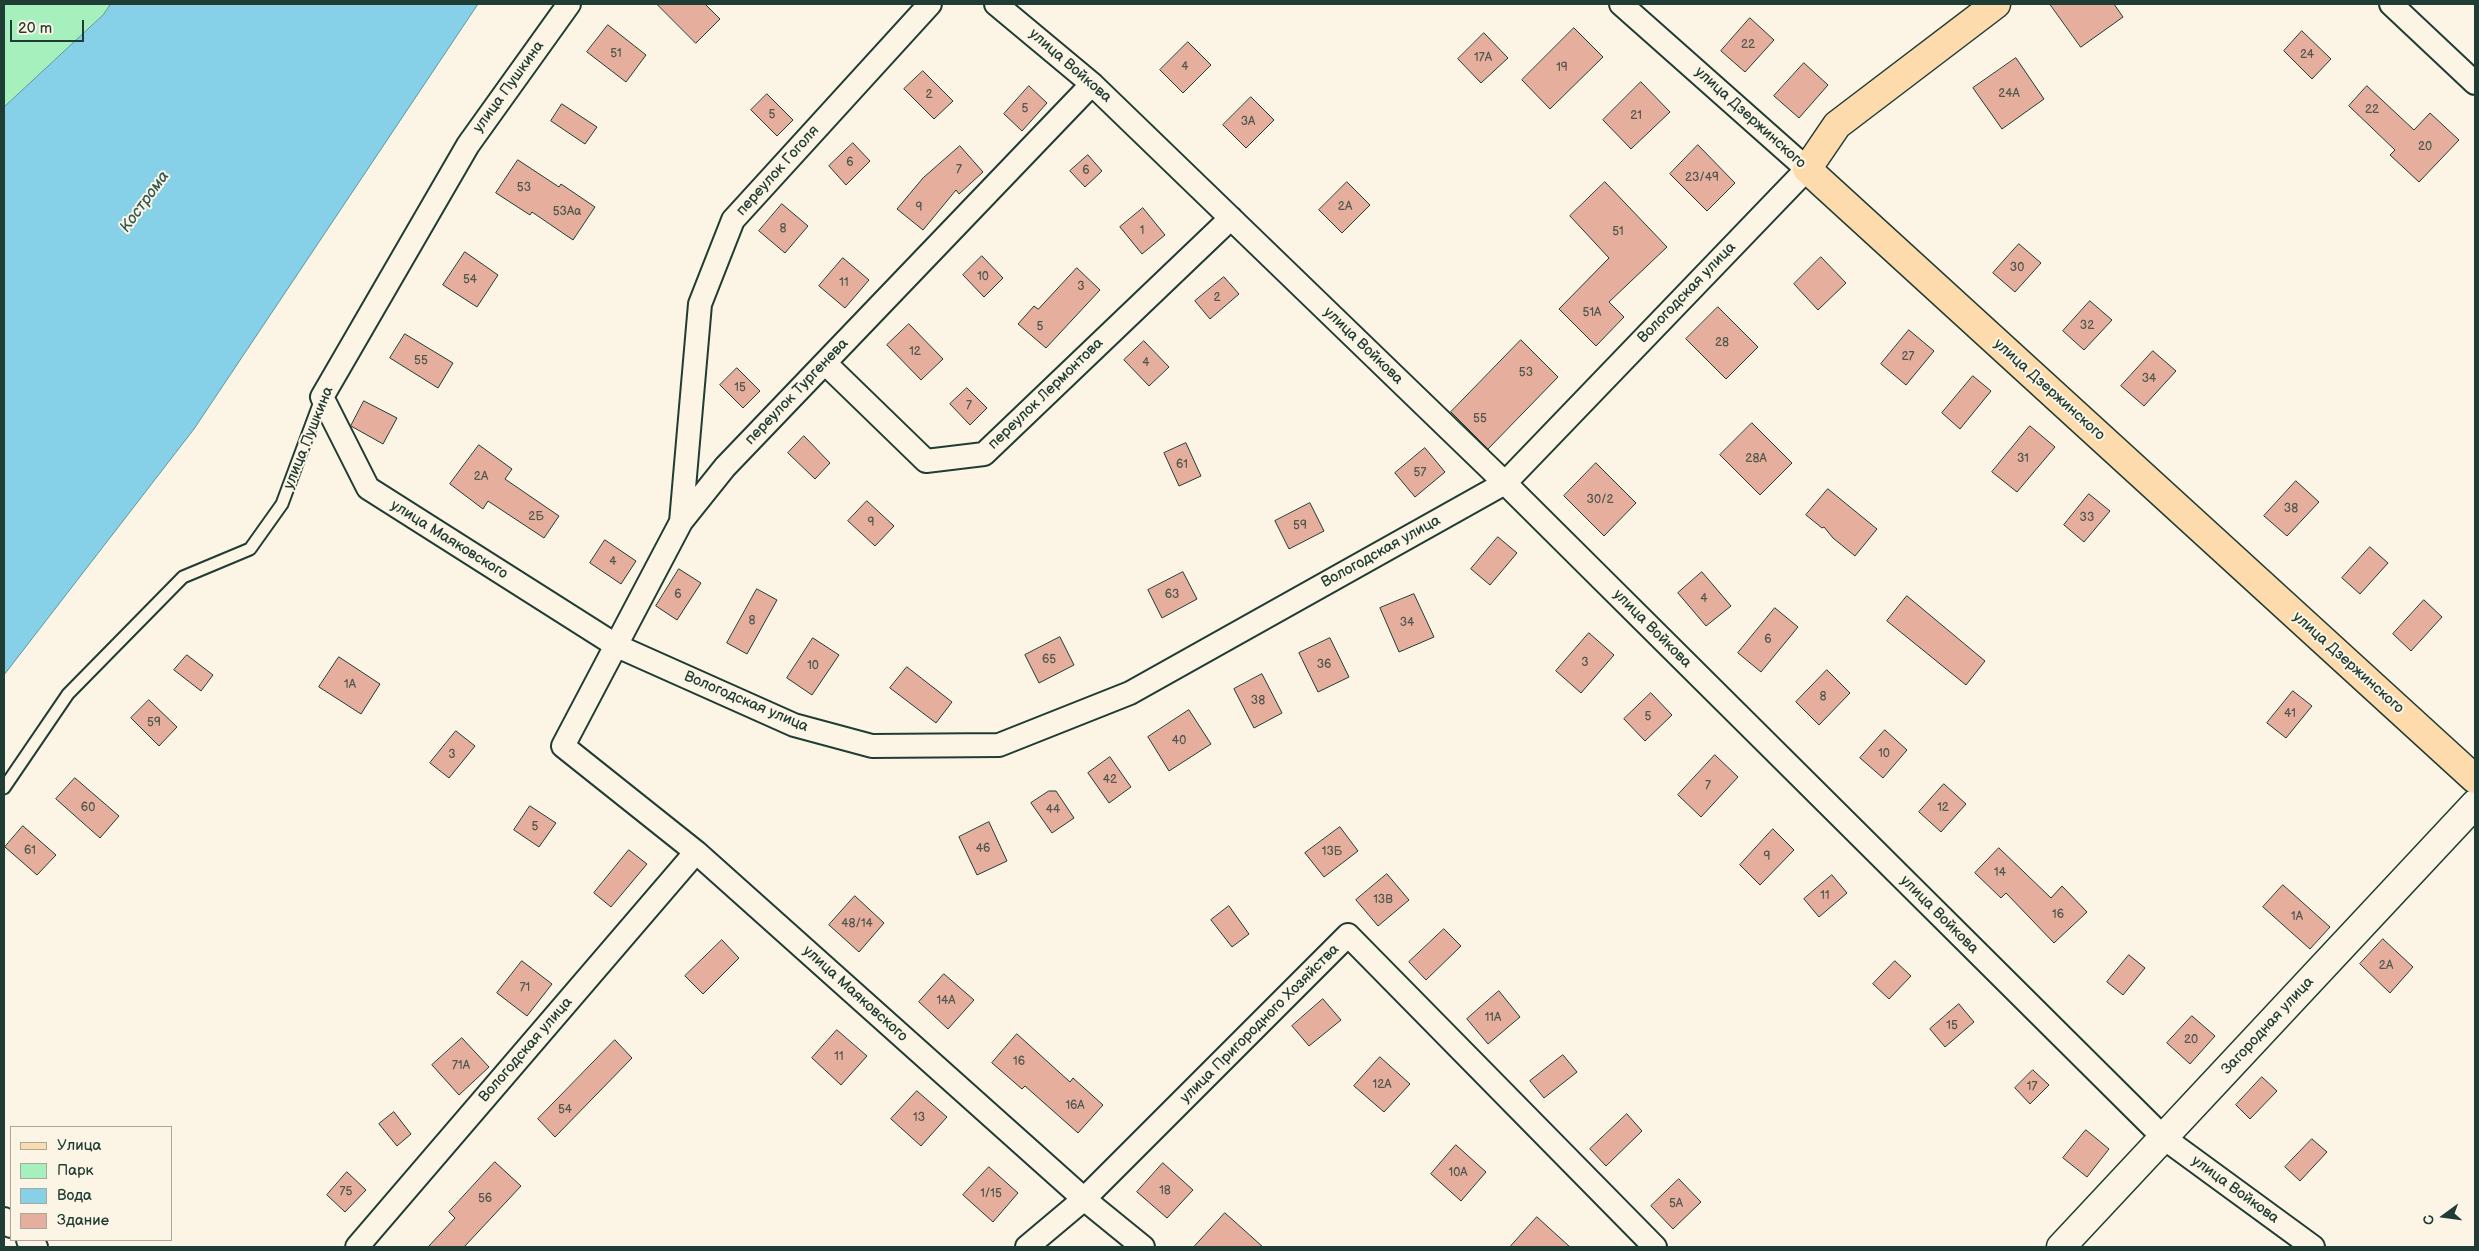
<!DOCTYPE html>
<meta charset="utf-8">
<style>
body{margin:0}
#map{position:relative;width:2479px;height:1251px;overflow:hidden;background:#fcf5e5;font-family:"Balsamiq Sans",sans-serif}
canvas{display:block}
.frame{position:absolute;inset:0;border:5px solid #1f3d34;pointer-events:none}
.legend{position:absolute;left:10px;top:1126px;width:162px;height:115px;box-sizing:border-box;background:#fcf5e5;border:1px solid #a4ab9e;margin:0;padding:6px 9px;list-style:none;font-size:15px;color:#1f3d34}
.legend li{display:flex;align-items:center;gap:10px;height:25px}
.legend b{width:25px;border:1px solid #a4ab9e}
.north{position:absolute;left:2419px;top:1191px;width:50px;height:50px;-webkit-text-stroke:4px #fcf5e5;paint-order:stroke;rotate:256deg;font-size:14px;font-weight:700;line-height:20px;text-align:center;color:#1f3d34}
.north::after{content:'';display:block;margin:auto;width:18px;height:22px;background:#1f3d34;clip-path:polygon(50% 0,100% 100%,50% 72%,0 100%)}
.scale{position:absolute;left:10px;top:20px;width:74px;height:22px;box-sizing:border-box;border:2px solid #1f3d34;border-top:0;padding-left:6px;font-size:15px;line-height:18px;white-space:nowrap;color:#1f3d34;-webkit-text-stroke:4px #fcf5e5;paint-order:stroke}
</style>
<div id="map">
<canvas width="2479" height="1251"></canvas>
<div class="frame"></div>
<ul class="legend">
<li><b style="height:6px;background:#fedbac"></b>Улица</li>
<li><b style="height:14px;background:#a6f0be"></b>Парк</li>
<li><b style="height:14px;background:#87d1e8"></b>Вода</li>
<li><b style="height:14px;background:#e6ae9d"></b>Здание</li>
</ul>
<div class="north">С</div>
<div class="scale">20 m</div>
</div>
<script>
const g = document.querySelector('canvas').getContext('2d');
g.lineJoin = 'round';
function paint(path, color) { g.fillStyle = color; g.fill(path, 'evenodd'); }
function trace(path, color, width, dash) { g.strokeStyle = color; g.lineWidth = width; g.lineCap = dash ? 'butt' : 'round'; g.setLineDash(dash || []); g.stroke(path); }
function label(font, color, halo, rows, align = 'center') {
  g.font = font + ' "Balsamiq Sans",sans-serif'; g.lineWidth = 4; g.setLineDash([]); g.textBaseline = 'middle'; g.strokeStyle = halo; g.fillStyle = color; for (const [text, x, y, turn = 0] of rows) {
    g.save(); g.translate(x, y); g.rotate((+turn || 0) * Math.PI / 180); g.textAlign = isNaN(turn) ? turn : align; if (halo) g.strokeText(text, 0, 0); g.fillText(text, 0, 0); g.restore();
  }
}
const green = new Path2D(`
 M 4,4 L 111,4 L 103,15 L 4,107 Z`);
const water = new Path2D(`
 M 111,4 L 478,4 L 194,429 L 4,675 L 4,107 L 103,15 Z`);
const building = new Path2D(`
 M 657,4 L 705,4 L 720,19 L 696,43 Z
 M 2050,4 L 2114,4 L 2123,17 L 2081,47 Z
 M 1750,18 L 1774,40 L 1745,72 L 1721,51 Z
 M 608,25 L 646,55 L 626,82 L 587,52 Z
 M 1574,28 L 1603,57 L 1550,109 L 1522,80 Z
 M 2302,31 L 2331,59 L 2312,79 L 2284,51 Z
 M 1484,33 L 1508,58 L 1481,83 L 1458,59 Z
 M 1188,42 L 1211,65 L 1183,93 L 1160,70 Z
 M 2016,58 L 2044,99 L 2002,129 L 1973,88 Z
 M 1804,63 L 1828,85 L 1799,118 L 1774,96 Z
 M 923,71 L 953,101 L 934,119 L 904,89 Z
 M 1641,82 L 1670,112 L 1631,149 L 1603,120 Z
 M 1029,86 L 1047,103 L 1022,131 L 1004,114 Z
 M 2367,86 L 2414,130 L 2430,113 L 2459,140 L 2419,182 L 2390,155 L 2395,150 L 2349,106 Z
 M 767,94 L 793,120 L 777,136 L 751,110 Z
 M 1251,97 L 1274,120 L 1246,148 L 1223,125 Z
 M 562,104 L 597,127 L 585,144 L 551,121 Z
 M 853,143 L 870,161 L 846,185 L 829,166 Z
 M 1698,145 L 1735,183 L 1707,211 L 1670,174 Z
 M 960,146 L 983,172 L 959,194 L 956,190 L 923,230 L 897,209 L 923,178 Z
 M 1088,155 L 1102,171 L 1085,187 L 1070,171 Z
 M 518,160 L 559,187 L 561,184 L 595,207 L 573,240 L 532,212 L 530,215 L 496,193 Z
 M 1347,182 L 1370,205 L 1342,233 L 1319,210 Z
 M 1605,182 L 1667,247 L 1609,302 L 1624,317 L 1596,346 L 1559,309 L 1609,258 L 1570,216 Z
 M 782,204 L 808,226 L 785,253 L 759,231 Z
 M 1143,208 L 1165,235 L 1142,254 L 1120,227 Z
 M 2019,244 L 2041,263 L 2015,292 L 1993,273 Z
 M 465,252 L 498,275 L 477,307 L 443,285 Z
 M 982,256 L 1003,278 L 984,297 L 963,275 Z
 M 1821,257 L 1846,283 L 1818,310 L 1794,284 Z
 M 843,258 L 869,280 L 845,308 L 819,286 Z
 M 1077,268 L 1100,290 L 1046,348 L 1018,324 L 1034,306 L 1038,309 Z
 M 1224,277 L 1239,294 L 1210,319 L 1195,301 Z
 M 2090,301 L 2112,320 L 2084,350 L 2063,331 Z
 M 1718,307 L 1758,347 L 1726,379 L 1686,339 Z
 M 909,324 L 943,359 L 921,380 L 887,345 Z
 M 1909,330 L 1934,351 L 1906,385 L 1881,364 Z
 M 405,334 L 453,363 L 438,388 L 390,358 Z
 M 1521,340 L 1558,377 L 1488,449 L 1451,412 Z
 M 1144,341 L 1169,367 L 1149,386 L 1124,360 Z
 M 2153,351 L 2176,371 L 2144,406 L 2121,386 Z
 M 737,368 L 760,391 L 743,408 L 720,385 Z
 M 1973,376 L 1991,391 L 1960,429 L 1942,413 Z
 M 967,388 L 987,408 L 970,425 L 950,404 Z
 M 364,401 L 397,418 L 383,444 L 351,426 Z
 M 1752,423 L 1792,463 L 1760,495 L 1720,455 Z
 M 2030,426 L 2055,447 L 2017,492 L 1992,472 Z
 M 804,436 L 830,463 L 815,479 L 788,453 Z
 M 1186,443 L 1201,476 L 1179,486 L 1164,453 Z
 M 479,445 L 512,469 L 505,479 L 559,516 L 544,538 L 488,501 L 483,509 L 450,484 Z
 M 1425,448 L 1445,472 L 1415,497 L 1395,473 Z
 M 1596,463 L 1636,503 L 1604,536 L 1564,496 Z
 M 2296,481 L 2319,502 L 2287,536 L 2264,516 Z
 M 1828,489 L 1877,529 L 1855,556 L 1833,538 L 1824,527 L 1822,528 L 1806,515 Z
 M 2089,494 L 2110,511 L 2084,542 L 2064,525 Z
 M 867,501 L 894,526 L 875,546 L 848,521 Z
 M 1310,503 L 1324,531 L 1289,549 L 1275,521 Z
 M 1498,537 L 1517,553 L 1490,585 L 1471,569 Z
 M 605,540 L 636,561 L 621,584 L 590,563 Z
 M 2370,547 L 2388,563 L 2360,594 L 2342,578 Z
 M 679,569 L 701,583 L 677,620 L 656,606 Z
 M 1183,572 L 1197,599 L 1162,618 L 1148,590 Z
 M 1702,572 L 1731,606 L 1706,626 L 1678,593 Z
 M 757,589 L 777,600 L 747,654 L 727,643 Z
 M 1414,594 L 1434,637 L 1399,652 L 1380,608 Z
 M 1907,596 L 1985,661 L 1966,685 L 1887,621 Z
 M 2424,600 L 2442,617 L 2411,651 L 2393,634 Z
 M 1775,608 L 1798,627 L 1761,672 L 1738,653 Z
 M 1589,633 L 1614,655 L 1581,693 L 1556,671 Z
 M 1060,637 L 1074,665 L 1039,683 L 1025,655 Z
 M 813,638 L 839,655 L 812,695 L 787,678 Z
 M 1330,638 L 1349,677 L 1318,692 L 1299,653 Z
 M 187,655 L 213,675 L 201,691 L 174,670 Z
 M 339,657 L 380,684 L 361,714 L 319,687 Z
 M 907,667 L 952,702 L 936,723 L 890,688 Z
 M 1827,670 L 1850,693 L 1819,725 L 1796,702 Z
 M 1262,674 L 1282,713 L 1254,728 L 1234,689 Z
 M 2293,691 L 2312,706 L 2286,738 L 2267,723 Z
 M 1651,693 L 1672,715 L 1645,741 L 1624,719 Z
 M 149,700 L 177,727 L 159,746 L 131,718 Z
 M 1189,710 L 1211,744 L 1169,771 L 1148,737 Z
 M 1885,730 L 1907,750 L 1883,778 L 1860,758 Z
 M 456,731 L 475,746 L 449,778 L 430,763 Z
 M 1715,755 L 1738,777 L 1701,817 L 1678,795 Z
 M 1110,757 L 1131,787 L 1109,803 L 1088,773 Z
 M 75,778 L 119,816 L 100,838 L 56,799 Z
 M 1944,784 L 1966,804 L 1941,832 L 1919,812 Z
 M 1049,791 L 1056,791 L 1074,818 L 1052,833 L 1031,803 Z
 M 530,806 L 556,823 L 539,847 L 514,830 Z
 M 989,822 L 1007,861 L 977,875 L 959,837 Z
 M 23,826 L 56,855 L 37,875 L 5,847 Z
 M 1340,827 L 1358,851 L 1324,877 L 1305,853 Z
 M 1773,829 L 1794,850 L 1760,885 L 1740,865 Z
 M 1999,848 L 2051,898 L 2062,886 L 2087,912 L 2054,943 L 2006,893 L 2001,898 L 1975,873 Z
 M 629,850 L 647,864 L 611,907 L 594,893 Z
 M 1387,874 L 1409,900 L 1378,926 L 1356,900 Z
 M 1832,875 L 1847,893 L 1819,917 L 1804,899 Z
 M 2283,885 L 2330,927 L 2310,949 L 2263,907 Z
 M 855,896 L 884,923 L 859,952 L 829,925 Z
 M 1229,906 L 1249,934 L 1232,947 L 1211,920 Z
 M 1444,929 L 1461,946 L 1426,980 L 1409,962 Z
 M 2383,939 L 2413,967 L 2390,993 L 2360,964 Z
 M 722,940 L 739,958 L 703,994 L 685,976 Z
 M 2129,955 L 2145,968 L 2123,995 L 2107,982 Z
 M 522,961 L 552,984 L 527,1016 L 497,993 Z
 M 1895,961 L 1911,976 L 1889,999 L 1873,984 Z
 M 944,974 L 974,1000 L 948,1029 L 919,1002 Z
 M 1499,991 L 1520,1017 L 1488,1044 L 1467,1019 Z
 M 1323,999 L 1341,1020 L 1309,1046 L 1292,1026 Z
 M 1959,1004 L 1974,1022 L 1945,1047 L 1930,1029 Z
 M 2192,1016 L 2215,1036 L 2190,1064 L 2167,1043 Z
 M 837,1030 L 867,1056 L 841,1085 L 812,1058 Z
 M 1017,1034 L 1070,1082 L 1073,1078 L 1103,1105 L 1078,1133 L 1025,1086 L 1022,1089 L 992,1063 Z
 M 462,1038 L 489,1067 L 459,1095 L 432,1065 Z
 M 615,1040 L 632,1058 L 555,1137 L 538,1119 Z
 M 1563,1055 L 1577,1072 L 1544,1098 L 1530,1081 Z
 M 1380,1057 L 1410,1084 L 1384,1112 L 1354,1086 Z
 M 2033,1070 L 2049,1085 L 2030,1104 L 2015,1088 Z
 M 2262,1077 L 2277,1091 L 2250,1119 L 2236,1105 Z
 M 917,1091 L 947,1117 L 921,1146 L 891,1119 Z
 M 394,1112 L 411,1134 L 397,1146 L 379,1124 Z
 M 1627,1114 L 1642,1131 L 1606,1166 L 1590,1149 Z
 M 2086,1130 L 2109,1149 L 2087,1177 L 2063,1158 Z
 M 2312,1139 L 2327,1152 L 2300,1181 L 2285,1167 Z
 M 1456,1145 L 1486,1172 L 1461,1201 L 1431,1174 Z
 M 495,1162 L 521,1186 L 464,1247 L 428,1247 L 455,1218 L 449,1212 Z
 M 1163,1163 L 1193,1190 L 1167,1218 L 1137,1192 Z
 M 989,1167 L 1018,1193 L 993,1222 L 963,1195 Z
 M 347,1172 L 366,1190 L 345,1212 L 327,1195 Z
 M 1679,1179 L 1701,1202 L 1673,1229 L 1651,1206 Z
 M 1225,1213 L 1263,1247 L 1194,1247 Z
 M 1537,1217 L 1570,1247 L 1510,1247 Z`);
const service = new Path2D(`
 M 4,788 L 68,694 L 183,577 L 250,549 L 282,504 L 321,399`);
const minor = new Path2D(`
 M 569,4 L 468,145 L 322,397 L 368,488 L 617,646 L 794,725 L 872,746 L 999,745 L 1130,693 L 1505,483 L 1807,169 L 1621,4
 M 996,4 L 1092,84 L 1505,483 L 2164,1138 L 2313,1247
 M 2391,4 L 2475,83
 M 1092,84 L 725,467 L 681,522 L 563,746 L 696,852 L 1084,1199 L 1143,1247
 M 825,363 L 926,461 L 984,454 L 1231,218
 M 681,522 L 700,304 L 733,220 L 930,4
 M 4,1219 L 11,1226
 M 28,1240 L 36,1247
 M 357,1247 L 696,852
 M 1027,1247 L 1084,1199 L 1348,935 L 1655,1247`);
const tertiary = new Path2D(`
 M 2061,1247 L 2475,804`);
const primary = new Path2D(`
 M 1996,4 L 1837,125 L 1807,169 L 2475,779`);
const numberNames = [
 ["22",1748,45],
 ["51",616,54],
 ["24",2307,55],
 ["17А",1483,58],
 ["4",1185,67],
 ["19",1562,68],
 ["24А",2009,94],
 ["2",929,95],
 ["5",1025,109],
 ["22",2372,110],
 ["5",772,115],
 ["21",1636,116],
 ["3А",1248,122],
 ["20",2425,147],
 ["6",850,163],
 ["7",959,170],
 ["6",1086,171],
 ["23/49",1702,178],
 ["53",524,188],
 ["2А",1345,207],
 ["9",919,208],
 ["53Аа",567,212],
 ["8",783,229],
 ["1",1142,231],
 ["51",1618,232],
 ["30",2017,268],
 ["10",983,277],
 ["54",470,280],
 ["11",844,283],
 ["3",1081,287],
 ["2",1217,298],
 ["51А",1592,313],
 ["32",2087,326],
 ["5",1040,327],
 ["28",1722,343],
 ["12",915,352],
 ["27",1908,357],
 ["55",421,361],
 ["4",1146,363],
 ["53",1526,373],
 ["34",2149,379],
 ["15",740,388],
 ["7",969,406],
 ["55",1480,419],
 ["28А",1756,459],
 ["31",2023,459],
 ["61",1182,465],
 ["57",1420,473],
 ["2А",481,477],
 ["30/2",1600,500],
 ["38",2291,509],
 ["2Б",536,517],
 ["33",2087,518],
 ["9",871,523],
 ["59",1300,526],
 ["4",613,562],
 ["6",678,595],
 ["63",1172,595],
 ["4",1704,599],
 ["8",752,621],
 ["34",1407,623],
 ["6",1768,640],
 ["65",1049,660],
 ["3",1585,663],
 ["36",1324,665],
 ["10",813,666],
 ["1А",350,685],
 ["8",1823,697],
 ["38",1258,701],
 ["41",2290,714],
 ["5",1648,717],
 ["59",154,723],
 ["40",1179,741],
 ["10",1884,754],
 ["3",452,755],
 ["42",1110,780],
 ["7",1708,786],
 ["60",88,808],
 ["12",1943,808],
 ["44",1053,810],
 ["5",535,827],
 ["46",983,849],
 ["61",30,851],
 ["13Б",1332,852],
 ["9",1767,857],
 ["14",2000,873],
 ["11",1825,896],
 ["13В",1383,900],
 ["16",2058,915],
 ["1А",2297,917],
 ["48/14",857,924],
 ["2А",2386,966],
 ["71",525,988],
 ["14А",946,1001],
 ["11А",1493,1018],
 ["15",1952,1026],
 ["20",2191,1040],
 ["11",839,1057],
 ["16",1019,1062],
 ["71А",461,1066],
 ["12А",1382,1085],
 ["17",2032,1087],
 ["16А",1075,1106],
 ["54",565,1110],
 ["13",919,1118],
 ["10А",1458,1173],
 ["18",1165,1191],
 ["75",346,1192],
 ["1/15",991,1194],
 ["56",485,1199],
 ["5А",1676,1204]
];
const streetNames = [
 ["улица Войкова",1070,66,41],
 ["улица Пушкина",509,87,-54],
 ["улица Дзержинского",1750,118,42],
 ["переулок Гоголя",778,171,-48],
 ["Вологодская улица",1687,293,-46],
 ["улица Войкова",1363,346,44],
 ["улица Дзержинского",2049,390,42],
 ["переулок Тургенева",797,392,-46],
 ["переулок Лермонтова",1046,394,-44],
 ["улица Пушкина",309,438,-68],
 ["улица Маяковского",449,540,32],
 ["Вологодская улица",1381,552,-29],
 ["улица Войкова",1652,629,45],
 ["улица Дзержинского",2348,663,42],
 ["Вологодская улица",746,702,23],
 ["улица Войкова",1939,915,45],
 ["улица Маяковского",855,994,42],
 ["улица Пригородного Хозяйства",1260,1024,-45],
 ["Загородная улица",2268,1026,-47],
 ["Вологодская улица",526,1050,-49],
 ["улица Войкова",2235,1190,36]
];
const waterNames = [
 ["Кострома",145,202,-54]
];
paint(green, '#a6f0be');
paint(water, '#87d1e8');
trace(water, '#5d96a0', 1);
paint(building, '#e6ae9d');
trace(building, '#1f3d34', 1);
trace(service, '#1f3d34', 15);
trace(minor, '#1f3d34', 26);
trace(tertiary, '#1f3d34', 31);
trace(primary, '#1f3d34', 31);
trace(service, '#fcf5e5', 11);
trace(minor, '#fcf5e5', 22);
trace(tertiary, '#fcf5e5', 28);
trace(primary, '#fedbac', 28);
label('12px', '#51594e', null, numberNames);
label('15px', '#1f3d34', '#fcf5e5', streetNames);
label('italic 16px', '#345b58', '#fcf5e5', waterNames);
</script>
